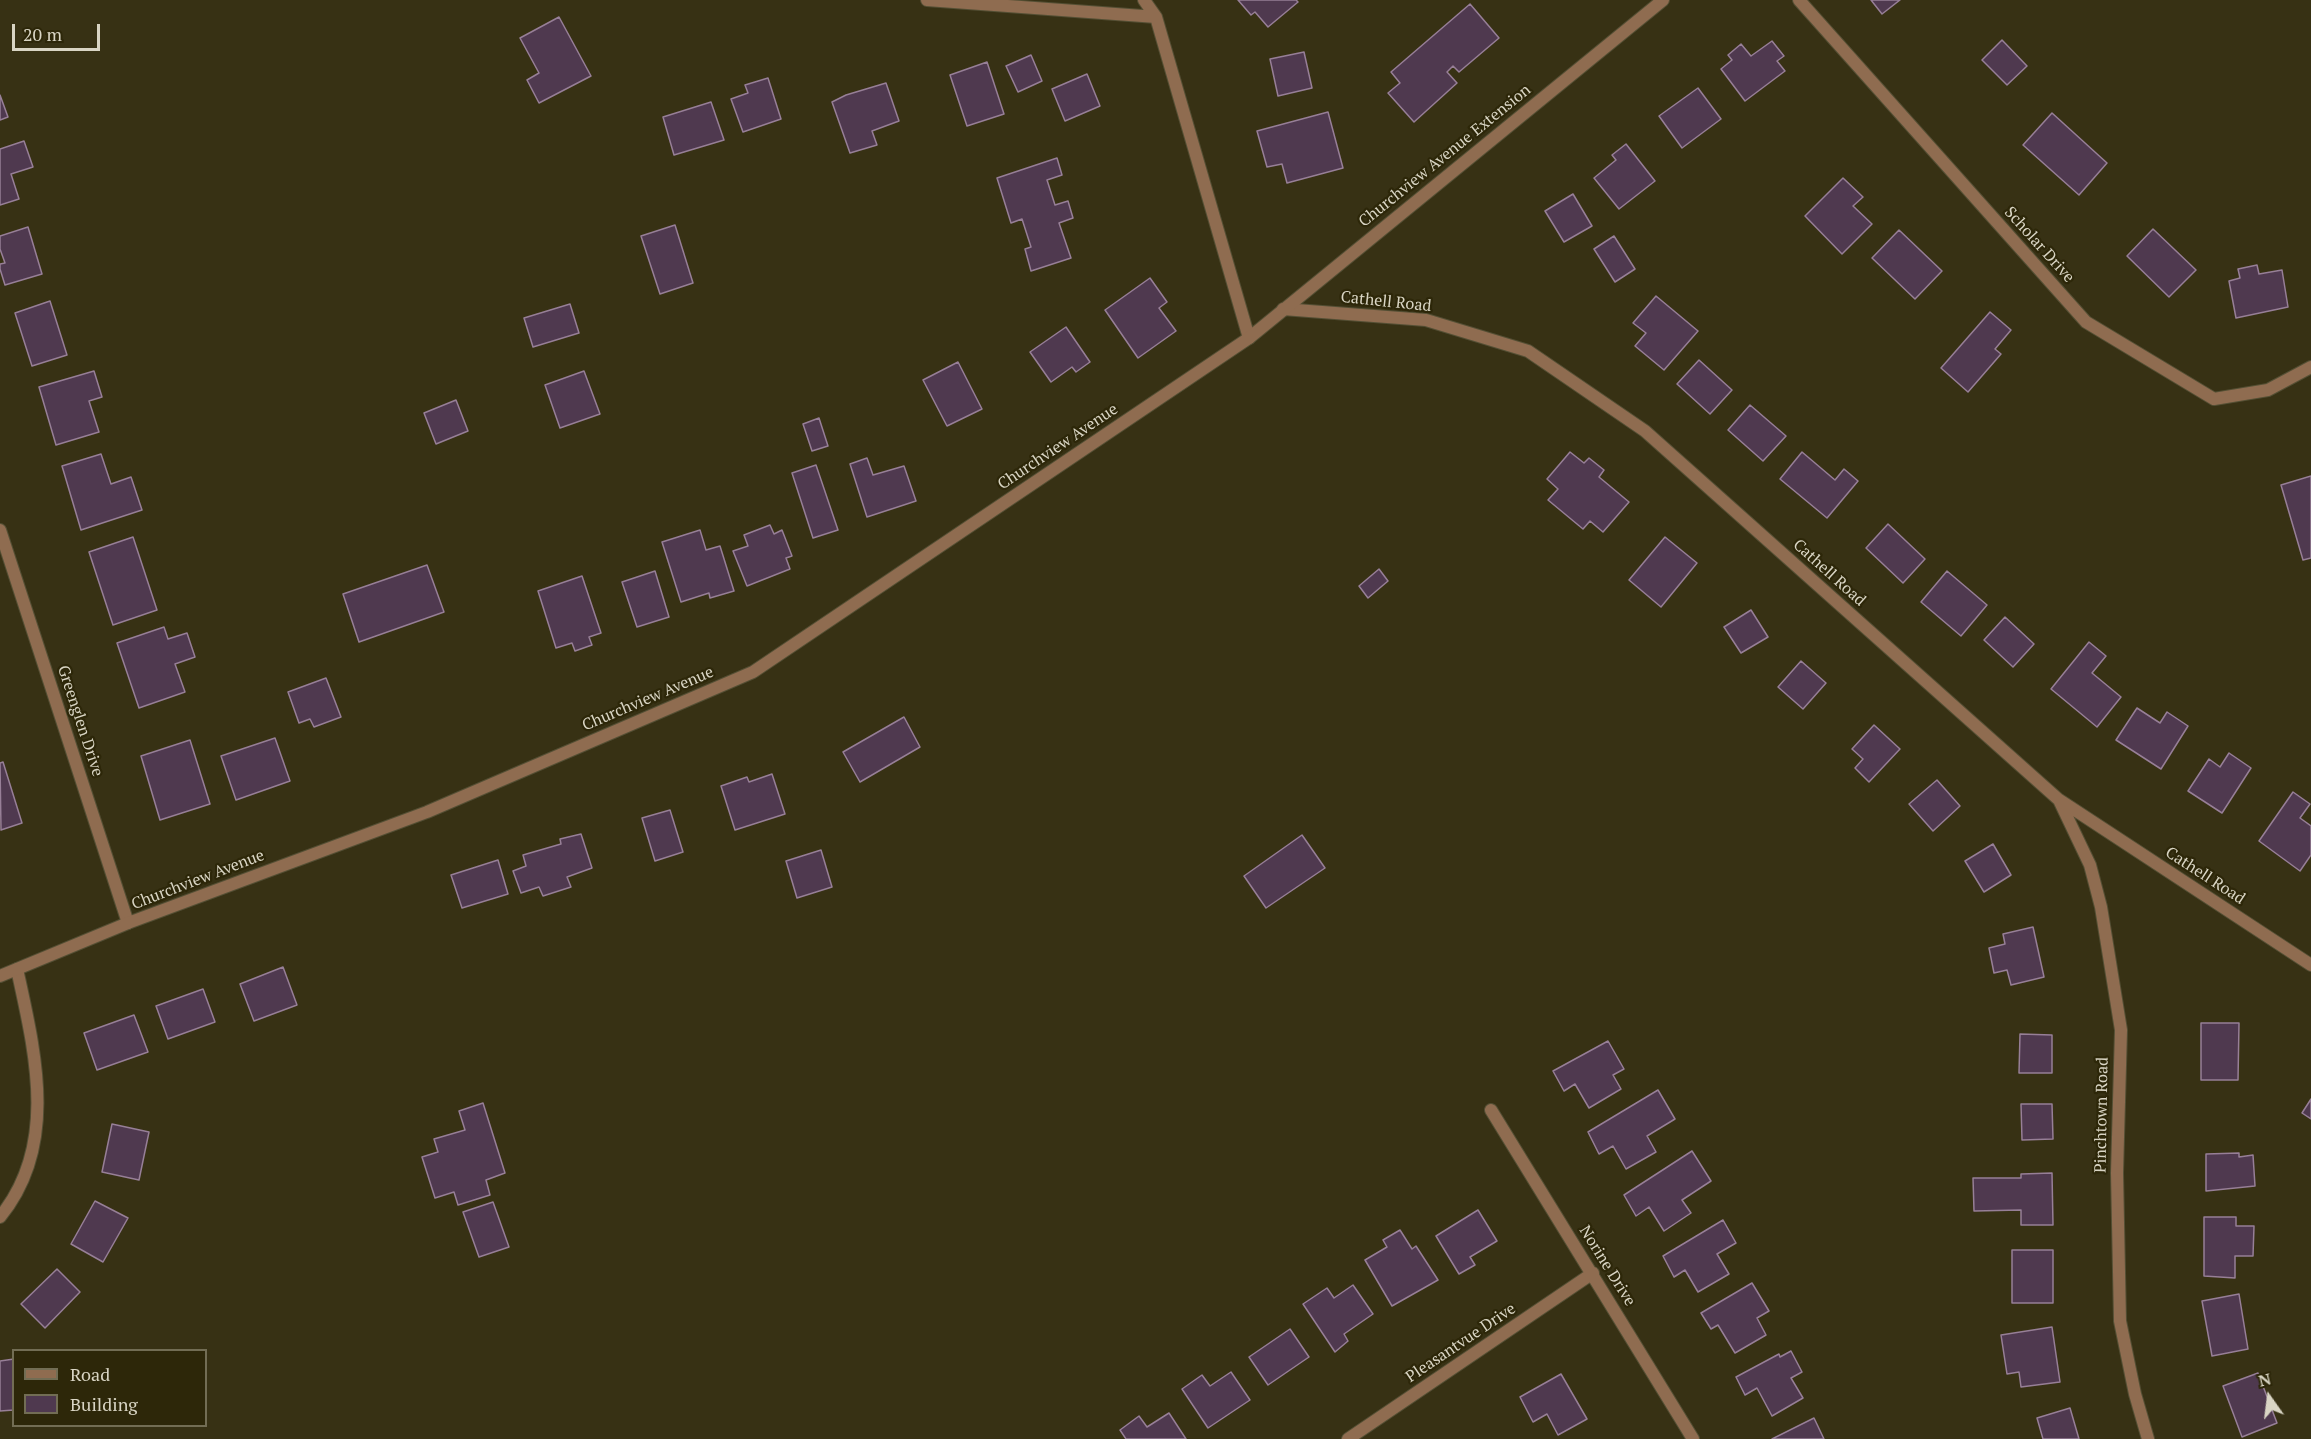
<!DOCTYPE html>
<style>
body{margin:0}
#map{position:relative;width:2311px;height:1439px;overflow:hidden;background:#373114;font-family:"PT Serif",serif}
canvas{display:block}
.legend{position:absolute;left:12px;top:1349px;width:195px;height:78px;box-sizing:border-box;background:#2d2709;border:2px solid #726d54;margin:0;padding:8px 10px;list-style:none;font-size:18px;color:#d9d5c4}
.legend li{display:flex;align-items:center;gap:12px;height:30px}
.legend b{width:30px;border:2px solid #726d54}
.north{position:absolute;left:2239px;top:1367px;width:60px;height:60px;-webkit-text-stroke:4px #2d2709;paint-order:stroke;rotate:346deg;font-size:16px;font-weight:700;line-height:24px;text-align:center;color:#d9d5c4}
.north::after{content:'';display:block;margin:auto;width:21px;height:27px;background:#d9d5c4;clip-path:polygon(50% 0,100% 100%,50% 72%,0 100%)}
.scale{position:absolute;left:12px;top:24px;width:88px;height:27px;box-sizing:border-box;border:3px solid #d9d5c4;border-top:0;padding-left:8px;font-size:18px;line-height:21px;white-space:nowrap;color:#d9d5c4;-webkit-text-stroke:4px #2d2709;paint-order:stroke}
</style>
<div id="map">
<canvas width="2311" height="1439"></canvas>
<ul class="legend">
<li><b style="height:8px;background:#8f6c50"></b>Road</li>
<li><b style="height:16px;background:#4f394f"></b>Building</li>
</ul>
<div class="north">N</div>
<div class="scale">20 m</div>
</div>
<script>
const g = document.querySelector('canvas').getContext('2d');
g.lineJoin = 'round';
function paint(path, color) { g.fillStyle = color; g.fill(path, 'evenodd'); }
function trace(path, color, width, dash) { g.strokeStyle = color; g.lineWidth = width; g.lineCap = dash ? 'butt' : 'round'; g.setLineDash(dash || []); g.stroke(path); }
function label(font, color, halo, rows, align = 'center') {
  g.font = font + ' "PT Serif",serif'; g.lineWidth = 4.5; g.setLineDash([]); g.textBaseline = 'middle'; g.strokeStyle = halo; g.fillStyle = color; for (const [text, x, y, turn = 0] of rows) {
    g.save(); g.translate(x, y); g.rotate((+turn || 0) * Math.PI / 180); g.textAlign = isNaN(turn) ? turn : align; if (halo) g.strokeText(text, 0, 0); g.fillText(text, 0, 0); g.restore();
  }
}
const building = new Path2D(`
 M 1238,0 L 1296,0 L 1298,2 L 1268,27 L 1255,12 L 1251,15 Z
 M 1871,0 L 1900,0 L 1882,14 Z
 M 1470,4 L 1499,38 L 1459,72 L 1453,66 L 1447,72 L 1457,83 L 1414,122 L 1388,93 L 1400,83 L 1391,72 Z
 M 559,17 L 591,76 L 539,103 L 527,80 L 539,73 L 520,38 Z
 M 2002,40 L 2027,66 L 2007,85 L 1982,60 Z
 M 1772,41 L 1784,56 L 1777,61 L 1785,71 L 1745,101 L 1721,69 L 1732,60 L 1728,55 L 1741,44 L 1751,56 Z
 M 1304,52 L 1312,88 L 1278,96 L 1270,59 Z
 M 1031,55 L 1042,81 L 1018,92 L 1006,66 Z
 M 987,62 L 1004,114 L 967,126 L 950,75 Z
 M 1087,74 L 1100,106 L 1065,121 L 1052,89 Z
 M 768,78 L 781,119 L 743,132 L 731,99 L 748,93 L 745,85 Z
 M 886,83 L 899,121 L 872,131 L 877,145 L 850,153 L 832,102 L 846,95 Z
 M 1698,88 L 1721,119 L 1682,148 L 1659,116 Z
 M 0,95 L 8,117 L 0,120 Z
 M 711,102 L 724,140 L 674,155 L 663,117 Z
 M 1328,112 L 1343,168 L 1287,183 L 1282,164 L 1267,167 L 1257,131 Z
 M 2052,113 L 2107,163 L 2079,195 L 2023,145 Z
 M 24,141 L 33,167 L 11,174 L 19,199 L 0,205 L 0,149 Z
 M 1626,144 L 1655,181 L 1619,209 L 1594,178 L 1616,160 L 1612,155 Z
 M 1057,158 L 1062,175 L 1047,180 L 1055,205 L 1068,201 L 1073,218 L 1059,223 L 1071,258 L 1031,271 L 1025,249 L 1031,247 L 1022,219 L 1011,223 L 997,178 Z
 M 1843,178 L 1863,197 L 1853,206 L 1872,224 L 1842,254 L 1805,216 Z
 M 1573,194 L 1592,226 L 1564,242 L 1545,211 Z
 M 675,225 L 693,283 L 660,294 L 641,236 Z
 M 28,227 L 42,274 L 5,285 L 0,269 L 0,264 L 5,263 L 0,249 L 0,236 Z
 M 2153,229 L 2196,270 L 2169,297 L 2127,256 Z
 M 1899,230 L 1942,271 L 1915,299 L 1872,258 Z
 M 1614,236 L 1635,269 L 1615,282 L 1594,249 Z
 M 2257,265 L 2259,274 L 2282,270 L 2288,307 L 2236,318 L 2229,281 L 2240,278 L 2238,269 Z
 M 1150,278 L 1167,302 L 1159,308 L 1176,331 L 1138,358 L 1105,310 Z
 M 1656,296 L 1698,331 L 1664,370 L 1635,346 L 1646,333 L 1633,323 Z
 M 50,301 L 67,355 L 32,366 L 15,313 Z
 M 570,304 L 579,333 L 533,347 L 524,318 Z
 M 1990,312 L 2011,330 L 1995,349 L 2001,354 L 1968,392 L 1941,368 Z
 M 1066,327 L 1090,362 L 1076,372 L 1072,367 L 1051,382 L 1030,352 Z
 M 1699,360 L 1732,390 L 1710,414 L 1677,384 Z
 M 958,362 L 982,409 L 947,426 L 923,380 Z
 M 94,371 L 102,397 L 89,401 L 99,432 L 56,445 L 39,387 Z
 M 584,371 L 600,414 L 560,428 L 545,385 Z
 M 456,400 L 468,431 L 436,444 L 424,413 Z
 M 1750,405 L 1786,436 L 1763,461 L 1728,430 Z
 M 819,418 L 828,446 L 812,451 L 803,424 Z
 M 1570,452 L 1584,463 L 1589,458 L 1604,470 L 1599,477 L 1629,502 L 1603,532 L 1590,521 L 1583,529 L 1548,500 L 1558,489 L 1547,479 Z
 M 1802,452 L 1835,480 L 1844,469 L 1858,481 L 1827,518 L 1780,479 Z
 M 101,454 L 111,484 L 131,477 L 142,510 L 81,530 L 62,466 Z
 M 867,458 L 873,475 L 904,466 L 916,501 L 867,517 L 850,464 Z
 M 816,465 L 838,530 L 813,538 L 792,473 Z
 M 2311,476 L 2311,558 L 2303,560 L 2281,485 Z
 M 1888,524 L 1925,559 L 1903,583 L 1866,548 Z
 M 770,525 L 774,534 L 782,530 L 792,556 L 786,558 L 790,569 L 747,586 L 733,551 L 748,546 L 744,535 Z
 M 700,530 L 706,550 L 720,546 L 734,591 L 710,598 L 709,593 L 681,602 L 662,542 Z
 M 133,537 L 157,610 L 113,625 L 89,552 Z
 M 1665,537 L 1697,563 L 1661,607 L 1629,580 Z
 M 427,565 L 444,612 L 359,642 L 343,594 Z
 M 1379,569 L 1388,581 L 1368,598 L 1359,586 Z
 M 655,571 L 669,617 L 637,627 L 622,582 Z
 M 1947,571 L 1987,605 L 1961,636 L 1921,602 Z
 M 582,576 L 601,633 L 589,637 L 592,645 L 575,651 L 572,643 L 556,648 L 538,591 Z
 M 1751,610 L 1768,637 L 1741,653 L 1724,627 Z
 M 2005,617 L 2034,644 L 2013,667 L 1984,640 Z
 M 164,627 L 168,639 L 187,633 L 195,657 L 175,664 L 185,692 L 139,708 L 117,643 Z
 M 2089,642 L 2106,656 L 2092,673 L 2121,697 L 2097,727 L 2051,689 Z
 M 1801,661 L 1826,683 L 1803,709 L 1778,687 Z
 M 326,678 L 341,717 L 314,727 L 310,719 L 299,723 L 288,692 Z
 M 2137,708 L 2160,723 L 2167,712 L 2188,726 L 2161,769 L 2116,740 Z
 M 904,717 L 920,747 L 860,782 L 843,752 Z
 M 1874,725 L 1900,749 L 1869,782 L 1855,768 L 1863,759 L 1852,749 Z
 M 275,738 L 290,781 L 236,800 L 221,756 Z
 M 190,740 L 210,804 L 160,820 L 141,756 Z
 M 2229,753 L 2251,768 L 2222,813 L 2188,791 L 2209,759 L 2220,767 Z
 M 3,762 L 22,823 L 1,830 L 0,763 Z
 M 772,774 L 785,814 L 735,830 L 721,786 L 747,777 L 749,782 Z
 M 1937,780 L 1960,806 L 1933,831 L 1909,804 Z
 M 2293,792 L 2310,804 L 2300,818 L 2311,826 L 2311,855 L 2300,871 L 2259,841 Z
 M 670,810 L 683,852 L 655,861 L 642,818 Z
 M 581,834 L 592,868 L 567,877 L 571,887 L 543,896 L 539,887 L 521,893 L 513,871 L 526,866 L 523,855 L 561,844 L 560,839 Z
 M 1302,835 L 1325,868 L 1266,908 L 1244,876 Z
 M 1993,844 L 2011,875 L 1984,892 L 1965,861 Z
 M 821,850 L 832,887 L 797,898 L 786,861 Z
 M 498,860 L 508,894 L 462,908 L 451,875 Z
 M 2033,927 L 2044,977 L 2011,985 L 2007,970 L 1994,973 L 1989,948 L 2005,944 L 2003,934 Z
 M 283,967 L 297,1005 L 254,1021 L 240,984 Z
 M 203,989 L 215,1022 L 168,1039 L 156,1006 Z
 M 134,1015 L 148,1052 L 97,1070 L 84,1033 Z
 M 2201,1023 L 2239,1023 L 2238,1080 L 2201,1080 Z
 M 2020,1034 L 2052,1035 L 2052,1073 L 2019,1073 Z
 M 1608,1041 L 1624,1069 L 1613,1075 L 1621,1089 L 1589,1108 L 1575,1084 L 1564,1091 L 1553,1071 Z
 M 1658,1090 L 1675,1119 L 1647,1136 L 1656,1152 L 1626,1169 L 1613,1146 L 1599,1154 L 1588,1132 Z
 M 2311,1099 L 2311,1119 L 2302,1113 Z
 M 483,1103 L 505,1173 L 486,1180 L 490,1195 L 458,1205 L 454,1192 L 435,1198 L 422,1157 L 438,1152 L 434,1139 L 465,1130 L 459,1111 Z
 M 2021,1104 L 2052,1104 L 2053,1139 L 2022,1140 Z
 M 112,1124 L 149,1132 L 139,1180 L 102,1172 Z
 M 1692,1151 L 1711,1181 L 1682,1200 L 1691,1213 L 1664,1231 L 1649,1207 L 1636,1216 L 1624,1195 Z
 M 2239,1153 L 2239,1157 L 2253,1155 L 2255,1186 L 2206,1191 L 2206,1154 Z
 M 2052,1173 L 2053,1225 L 2021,1225 L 2021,1210 L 1974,1211 L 1973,1178 L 2021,1178 L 2021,1174 Z
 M 95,1201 L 128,1218 L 103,1262 L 71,1244 Z
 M 493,1202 L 509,1247 L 479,1257 L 463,1212 Z
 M 1478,1210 L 1497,1241 L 1470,1257 L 1475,1265 L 1459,1274 L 1436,1236 Z
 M 2204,1217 L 2236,1217 L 2236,1226 L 2254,1226 L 2253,1256 L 2235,1256 L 2235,1278 L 2204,1276 Z
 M 1723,1220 L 1736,1243 L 1717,1254 L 1729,1274 L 1698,1292 L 1685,1270 L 1674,1277 L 1663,1256 Z
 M 1400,1230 L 1412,1249 L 1416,1246 L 1438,1280 L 1392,1306 L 1365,1260 L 1387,1247 L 1383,1240 Z
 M 2012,1250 L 2053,1250 L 2053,1303 L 2012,1303 Z
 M 57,1269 L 80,1292 L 45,1328 L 21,1304 Z
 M 1752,1283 L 1769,1311 L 1757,1318 L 1766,1335 L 1735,1353 L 1718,1325 L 1711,1329 L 1701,1313 Z
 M 1353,1285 L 1373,1314 L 1344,1334 L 1348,1341 L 1335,1352 L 1303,1304 L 1327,1288 L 1334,1298 Z
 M 2239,1294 L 2248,1349 L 2212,1356 L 2202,1301 Z
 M 2052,1327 L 2060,1382 L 2021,1387 L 2019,1372 L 2007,1374 L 2001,1335 Z
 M 1290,1329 L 1309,1357 L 1268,1385 L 1249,1357 Z
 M 1791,1351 L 1802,1372 L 1791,1378 L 1803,1398 L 1772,1416 L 1757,1388 L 1745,1395 L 1736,1377 L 1779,1354 L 1780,1357 Z
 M 14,1359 L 14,1410 L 0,1411 L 0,1361 Z
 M 1231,1372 L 1250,1400 L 1208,1428 L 1182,1389 L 1202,1375 L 1210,1386 Z
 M 2258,1373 L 2277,1423 L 2242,1437 L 2223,1386 Z
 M 1561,1374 L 1587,1419 L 1558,1435 L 1547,1414 L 1533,1422 L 1520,1397 Z
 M 2070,1408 L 2079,1439 L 2043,1439 L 2037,1418 Z
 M 1169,1413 L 1186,1439 L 1126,1439 L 1120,1430 L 1139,1416 L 1147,1427 Z
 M 1814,1418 L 1824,1439 L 1772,1439 Z`);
const minor = new Path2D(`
 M 927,0 L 1156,17
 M 1144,0 L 1156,17 L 1249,338
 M 1799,0 L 2086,322 L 2214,399 L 2268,390 L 2311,367
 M 1283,309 L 1426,320 L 1528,351 L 1645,431 L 2058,799 L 2311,965
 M 0,530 L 128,923
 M 2059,800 L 2090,865 L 2101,907 L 2121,1030 L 2117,1173 L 2120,1321 L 2135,1394 L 2148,1439
 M 1491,1110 L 1693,1439
 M 0,1217 C 59,1145 35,1052 17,969
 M 1348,1439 L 1593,1273`);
const tertiary = new Path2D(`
 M 0,976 L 128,923 L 427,812 L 753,672 L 1249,338 L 1663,0`);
const streetNames = [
 ["Churchview Avenue Extension",1445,156,-39],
 ["Scholar Drive",2039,245,48],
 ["Cathell Road",1386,302,6],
 ["Churchview Avenue",1058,447,-34],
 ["Cathell Road",1829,573,42],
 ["Churchview Avenue",648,699,-23],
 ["Greenglen Drive",80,721,72],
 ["Cathell Road",2205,876,33],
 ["Churchview Avenue",198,880,-21],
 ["Pinchtown Road",2102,1115,-89],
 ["Norine Drive",1607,1266,58],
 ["Pleasantvue Drive",1461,1343,-34]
];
paint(building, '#4f394f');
trace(building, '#977f97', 1.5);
trace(minor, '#544f34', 14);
trace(tertiary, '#544f34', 14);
trace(minor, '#8f6c50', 12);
trace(tertiary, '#8f6c50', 12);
label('16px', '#d9d5c4', '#2d2709', streetNames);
</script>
